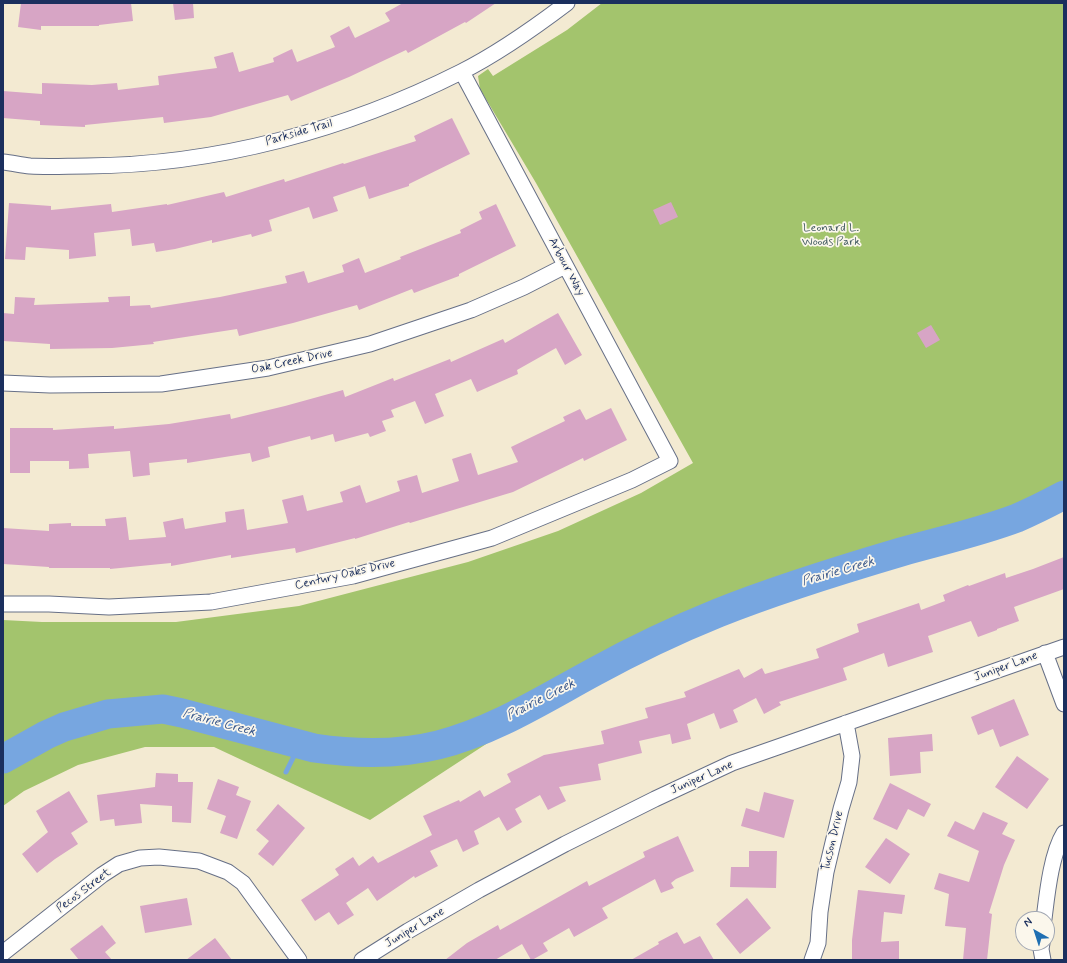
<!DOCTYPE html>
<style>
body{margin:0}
#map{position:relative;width:1067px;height:963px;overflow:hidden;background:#f3ead2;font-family:Mynerve,sans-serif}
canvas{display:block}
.frame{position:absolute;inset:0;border:4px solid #1b2f5e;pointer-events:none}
.north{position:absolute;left:1015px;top:911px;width:40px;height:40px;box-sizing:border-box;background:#fbf7ec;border:1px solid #a1a7b3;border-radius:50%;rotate:321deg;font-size:11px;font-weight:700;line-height:16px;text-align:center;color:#1b2f5e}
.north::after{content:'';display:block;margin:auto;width:14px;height:18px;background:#1f6fb2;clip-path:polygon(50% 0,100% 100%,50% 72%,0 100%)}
</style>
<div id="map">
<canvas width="1067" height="963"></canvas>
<div class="frame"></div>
<div class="north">N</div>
</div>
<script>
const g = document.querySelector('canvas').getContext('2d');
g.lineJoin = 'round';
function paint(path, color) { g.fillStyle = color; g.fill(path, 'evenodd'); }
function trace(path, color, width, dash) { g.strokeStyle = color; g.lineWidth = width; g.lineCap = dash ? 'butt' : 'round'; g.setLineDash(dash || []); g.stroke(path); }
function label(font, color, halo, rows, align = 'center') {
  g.font = font + ' Mynerve,sans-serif'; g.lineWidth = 3.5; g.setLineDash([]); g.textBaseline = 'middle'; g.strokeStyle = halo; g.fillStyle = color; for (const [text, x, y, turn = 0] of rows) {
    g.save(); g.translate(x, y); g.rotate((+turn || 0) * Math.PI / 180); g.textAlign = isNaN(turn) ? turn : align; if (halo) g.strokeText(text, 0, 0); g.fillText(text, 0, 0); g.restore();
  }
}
const green = new Path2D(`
 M 602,3 L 1064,3 L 1064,502 L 1033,522 L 895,565 L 804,590 L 659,649 L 503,733 L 370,820 L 214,747 L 145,747 L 78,765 L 24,791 L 3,806 L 3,620 L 42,622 L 176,622 L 299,606 L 468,562 L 558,531 L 641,493 L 693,463 L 536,183 L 480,89 L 478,76 L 488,69 L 493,76 L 567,30 Z`);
const stream = new Path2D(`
 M 286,772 L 300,744`);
const river = new Path2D(`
 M 3,759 L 46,735 L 64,727 L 108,714 L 163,709 L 182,713 L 314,748 C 355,754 398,755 438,745 C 494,731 544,699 594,672 C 634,650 676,630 718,613 C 778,589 840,570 901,552 C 940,541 980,532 1017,518 C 1033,511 1049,503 1064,495`);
const building = new Path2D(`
 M 21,3 L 131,3 L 133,21 L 99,25 L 99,26 L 41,26 L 41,30 L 18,27 Z
 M 173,3 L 193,3 L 194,18 L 175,20 Z
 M 403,3 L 496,3 L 466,23 L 465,22 L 408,53 L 406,50 L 349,77 L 291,101 L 288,95 L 211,117 L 164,123 L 163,117 L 85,125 L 85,127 L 40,125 L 40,121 L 3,118 L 3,91 L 42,94 L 42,83 L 92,85 L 117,83 L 118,90 L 159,85 L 158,76 L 217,68 L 214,57 L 233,52 L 239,72 L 274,62 L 273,58 L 292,49 L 297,62 L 335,47 L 330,36 L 349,26 L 355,38 L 390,21 L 385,13 Z
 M 452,118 L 470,154 L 409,184 L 409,186 L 369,199 L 365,186 L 333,197 L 338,211 L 313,219 L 309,207 L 269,220 L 272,231 L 252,237 L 251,234 L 212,243 L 212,240 L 175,249 L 156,252 L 154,243 L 132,246 L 130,229 L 94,233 L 96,256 L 69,259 L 69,250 L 26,247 L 25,260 L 5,259 L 9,203 L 51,206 L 51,210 L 111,204 L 112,212 L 167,204 L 167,205 L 224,192 L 226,197 L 284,179 L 285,182 L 343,163 L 344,164 L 416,141 L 414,136 Z
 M 671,202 L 678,217 L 660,225 L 653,210 Z
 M 496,204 L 516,246 L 459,274 L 459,276 L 414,293 L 412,289 L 359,310 L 357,305 L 293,323 L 239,336 L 237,329 L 153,342 L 154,344 L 112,348 L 50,349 L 50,344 L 3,341 L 3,313 L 14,314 L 15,297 L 35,298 L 34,305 L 109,302 L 108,297 L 130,296 L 130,306 L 150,305 L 151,308 L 220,297 L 287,283 L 285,276 L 304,271 L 308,283 L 344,272 L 342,265 L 359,258 L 365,273 L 401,259 L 400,257 L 461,233 L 460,230 L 482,219 L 479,212 Z
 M 558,313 L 582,355 L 565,365 L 556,348 L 517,370 L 518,374 L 477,392 L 471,379 L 435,394 L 444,416 L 425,424 L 415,401 L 391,410 L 394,417 L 382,421 L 386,431 L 370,437 L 368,433 L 335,442 L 333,434 L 311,440 L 310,436 L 268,447 L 270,457 L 252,462 L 250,453 L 187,463 L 187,459 L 149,463 L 150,475 L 133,477 L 130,451 L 88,454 L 89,468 L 69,469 L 69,461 L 30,461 L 30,473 L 10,473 L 10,428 L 53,428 L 53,430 L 114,426 L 114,429 L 169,424 L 230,414 L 231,419 L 285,406 L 343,390 L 345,397 L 393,378 L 394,381 L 450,359 L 451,362 L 503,339 L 505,343 Z
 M 931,325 L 940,340 L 926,348 L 917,333 Z
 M 611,408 L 627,440 L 584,461 L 583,458 L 513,492 L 410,523 L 409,522 L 355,539 L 355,538 L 296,553 L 295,548 L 231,558 L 231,555 L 171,566 L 171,563 L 110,569 L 110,568 L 49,568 L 49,567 L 3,564 L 3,528 L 49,531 L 49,524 L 71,523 L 71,526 L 106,526 L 105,519 L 126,517 L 129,540 L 166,537 L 163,522 L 183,518 L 185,529 L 226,522 L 225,512 L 244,509 L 247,530 L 288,523 L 282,500 L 303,495 L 307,511 L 343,502 L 340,492 L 360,485 L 366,503 L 400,491 L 397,481 L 417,475 L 422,493 L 459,481 L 452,459 L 471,453 L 478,475 L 518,462 L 511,447 L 565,421 L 563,417 L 580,409 L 586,420 Z
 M 1064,557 L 1064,589 L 1014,607 L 1019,621 L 997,629 L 997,630 L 978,637 L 971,621 L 928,636 L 933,652 L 888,667 L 884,653 L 843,668 L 847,680 L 779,702 L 781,705 L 764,714 L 756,698 L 733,710 L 738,722 L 720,729 L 714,713 L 687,724 L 691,739 L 672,744 L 670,734 L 639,741 L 642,753 L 598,764 L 601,780 L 559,787 L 566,801 L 548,810 L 540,795 L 515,809 L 522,822 L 507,831 L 499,817 L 474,831 L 479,844 L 463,852 L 457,839 L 430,851 L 438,866 L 415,878 L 414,876 L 377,901 L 368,888 L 346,903 L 354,915 L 338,925 L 329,912 L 315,921 L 301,900 L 339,875 L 335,869 L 353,857 L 359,866 L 373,856 L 378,863 L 432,835 L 423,816 L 459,800 L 460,802 L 480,790 L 484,797 L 511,782 L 507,774 L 544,755 L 604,744 L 601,731 L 648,718 L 645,708 L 686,697 L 684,692 L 739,669 L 744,678 L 762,668 L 765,674 L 819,658 L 816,649 L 859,632 L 857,624 L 919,603 L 921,610 L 945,601 L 943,595 L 968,585 L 969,586 L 1005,573 L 1006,578 L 1033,569 Z
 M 1014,699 L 1029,735 L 1000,747 L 993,729 L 978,735 L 971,717 Z
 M 932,734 L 933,751 L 920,752 L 921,773 L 890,776 L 888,738 Z
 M 1017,756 L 1049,779 L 1027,809 L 995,787 Z
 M 156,773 L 178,774 L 178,782 L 193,782 L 191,823 L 172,822 L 172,806 L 140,804 L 142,823 L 115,826 L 114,819 L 100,821 L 97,795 L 155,787 Z
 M 218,779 L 239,787 L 236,795 L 251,801 L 237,839 L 220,833 L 226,816 L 207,809 Z
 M 890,783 L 931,804 L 924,817 L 908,809 L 897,830 L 873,819 Z
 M 69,791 L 88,822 L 71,833 L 78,844 L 55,859 L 37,873 L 22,854 L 48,832 L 36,811 Z
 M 764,792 L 794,800 L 784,838 L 741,826 L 746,808 L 759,812 Z
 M 278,804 L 305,828 L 273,866 L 258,854 L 269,841 L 256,830 Z
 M 983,812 L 1008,823 L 1002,834 L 1015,840 L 1004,865 L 989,913 L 992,914 L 987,960 L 963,960 L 966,928 L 945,926 L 949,894 L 934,889 L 939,873 L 969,882 L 979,851 L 947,836 L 955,821 L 974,830 Z
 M 678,836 L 694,871 L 676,879 L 671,883 L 674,888 L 661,893 L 655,879 L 602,908 L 608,918 L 574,937 L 569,928 L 543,943 L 548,951 L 532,960 L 531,960 L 522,944 L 495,960 L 445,960 L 467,943 L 498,925 L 500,930 L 587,881 L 589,886 L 645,857 L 643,852 Z
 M 886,838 L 910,854 L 890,884 L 865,867 Z
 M 749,851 L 777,851 L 776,888 L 730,887 L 731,867 L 749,867 Z
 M 858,890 L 905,895 L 902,914 L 884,912 L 881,942 L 899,941 L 899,960 L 852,960 L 852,940 Z
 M 187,898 L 192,925 L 145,933 L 140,906 Z
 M 747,898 L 771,928 L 740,954 L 716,924 Z
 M 102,925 L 116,943 L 105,952 L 112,960 L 79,960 L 70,949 Z
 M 677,932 L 684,944 L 700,936 L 714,960 L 631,960 L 659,944 L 658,942 Z
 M 215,938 L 232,960 L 186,960 Z`);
const street = new Path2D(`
 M 3,162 C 12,163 21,165 30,166 C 49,167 68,166 87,166 C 216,165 346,130 461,72 C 499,53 534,28 567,3
 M 3,383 L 50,385 L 161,384 L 268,368 L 370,344 L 471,310 L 524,287 L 565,266
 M 3,604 L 49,604 L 109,607 L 211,602 L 353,576 L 492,538 L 632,480 L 670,461 L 462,72
 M 1045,653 L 1064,704
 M 1044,919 C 1047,895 1051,854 1064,833
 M 1042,943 L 1041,949 L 1043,960
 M 3,953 L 102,875 L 119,864 L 140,858 L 159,857 L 199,861 L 228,872 L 243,883 L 299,960
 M 362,960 L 408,931 L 479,890 L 565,844 L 655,799 L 732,763 L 1064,647
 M 812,960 L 818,943 L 820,912 L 826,872 L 841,809 L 849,782 L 852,756 L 846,723`);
const streetNames = [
 ["Parkside Trail",299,133,-16],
 ["Arbour Way",566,267,62],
 ["Oak Creek Drive",292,362,-12],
 ["Century Oaks Drive",345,575,-13],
 ["Juniper Lane",1006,667,-20],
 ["Juniper Lane",702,778,-24],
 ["Tucson Drive",833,841,-77],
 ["Pecos Street",84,891,-37],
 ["Juniper Lane",415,928,-31]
];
const parkNames = [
 ["Leonard L.",831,228],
 ["Woods Park",831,242]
];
const waterNames = [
 ["Prairie Creek",838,572,-16],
 ["Prairie Creek",541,700,-27],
 ["Prairie Creek",219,723,15]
];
paint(green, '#a3c46d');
trace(stream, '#77a6e0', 5);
trace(river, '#77a6e0', 29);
paint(building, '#d7a5c5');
trace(street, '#677087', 17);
trace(street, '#fff', 15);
label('12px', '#1b2f5e', '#fbf7ec', streetNames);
label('12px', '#445c62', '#fbf7ec', parkNames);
label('italic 13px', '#3b598c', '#fbf7ec', waterNames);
</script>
